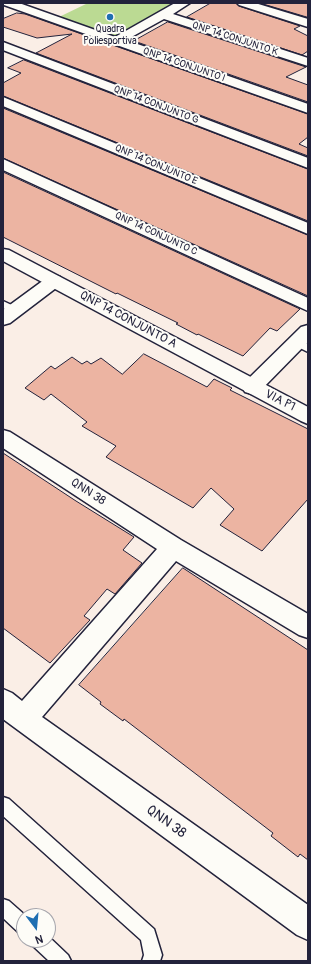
<!DOCTYPE html>
<style>
body{margin:0}
#map{position:relative;width:311px;height:964px;overflow:hidden;background:#faeee6;font-family:Pangolin,sans-serif}
canvas{display:block}
.frame{position:absolute;inset:0;border:4px solid #22223b;pointer-events:none}
.north{position:absolute;left:16px;top:908px;width:40px;height:40px;box-sizing:border-box;background:#fdfcf7;border:1px solid #a5a5ac;border-radius:50%;rotate:164deg;font-size:11px;font-weight:700;line-height:16px;text-align:center;color:#22223b}
.north::after{content:'';display:block;margin:auto;width:14px;height:18px;background:#1f6fb2;clip-path:polygon(50% 0,100% 100%,50% 72%,0 100%)}
</style>
<div id="map">
<canvas width="311" height="964"></canvas>
<div class="frame"></div>
<div class="north">N</div>
</div>
<script>
const g = document.querySelector('canvas').getContext('2d');
g.lineJoin = 'round';
function paint(path, color) { g.fillStyle = color; g.fill(path, 'evenodd'); }
function trace(path, color, width, dash) { g.strokeStyle = color; g.lineWidth = width; g.lineCap = dash ? 'butt' : 'round'; g.setLineDash(dash || []); g.stroke(path); }
function label(font, color, halo, rows, align = 'center') {
  g.font = font + ' Pangolin,sans-serif'; g.lineWidth = 4; g.setLineDash([]); g.textBaseline = 'middle'; g.strokeStyle = halo; g.fillStyle = color; for (const [text, x, y, turn = 0] of rows) {
    g.save(); g.translate(x, y); g.rotate((+turn || 0) * Math.PI / 180); g.textAlign = isNaN(turn) ? turn : align; if (halo) g.strokeText(text, 0, 0); g.fillText(text, 0, 0); g.restore();
  }
}
const green = new Path2D(`
 M 88,3 L 176,3 L 116,36 L 59,17 Z`);
const building = new Path2D(`
 M 211,3 L 236,3 L 239,6 L 300,26 L 294,29 L 308,36 L 308,51 L 302,55 L 187,17 Z
 M 260,3 L 308,3 L 308,17 Z
 M 17,13 L 25,14 L 308,114 L 308,137 L 299,144 L 308,148 L 308,156 L 36,53 L 72,34 L 37,38 L 3,27 L 3,19 Z
 M 168,22 L 306,67 L 286,77 L 308,85 L 308,102 L 134,41 Z
 M 24,60 L 308,169 L 308,221 L 3,96 L 3,83 L 21,73 L 8,68 Z
 M 3,108 L 308,235 L 308,296 L 3,158 Z
 M 3,172 L 300,309 L 277,331 L 270,328 L 243,356 L 198,334 L 197,335 L 176,324 L 178,323 L 117,293 L 116,294 L 3,237 Z
 M 144,354 L 207,387 L 214,379 L 232,388 L 230,390 L 308,429 L 308,499 L 262,551 L 220,525 L 234,509 L 211,488 L 193,508 L 106,457 L 116,446 L 82,426 L 87,422 L 51,394 L 44,400 L 25,388 L 51,366 L 55,369 L 72,357 L 82,364 L 87,361 L 91,364 L 101,358 L 122,374 Z
 M 3,453 L 76,501 L 134,537 L 123,550 L 142,563 L 115,594 L 107,589 L 84,616 L 90,620 L 50,663 L 3,628 Z
 M 183,568 L 308,650 L 308,860 L 300,854 L 298,857 L 271,836 L 273,833 L 124,719 L 123,721 L 100,704 L 101,702 L 79,685 Z`);
const service = new Path2D(`
 M 3,301 L 18,308 L 19,310 L 18,312 L 10,312 L 3,308 Z
 M 296,338 L 308,344 L 308,352 L 292,344 L 291,342 L 292,340 Z
 M 3,797 L 9,799 L 154,929 L 162,955 L 160,961 L 142,961 L 144,955 L 141,940 L 3,816 Z
 M 3,899 L 9,901 L 26,916 L 24,916 L 24,935 L 18,932 L 3,918 Z
 M 48,936 L 68,955 L 71,961 L 49,961 L 33,946 L 30,940 L 48,940 Z`);
const minor = new Path2D(`
 M 3,3 L 19,3 L 115,37 L 175,3 L 190,3 L 173,14 L 308,58 L 308,66 L 164,19 L 126,40 L 308,104 L 308,113 L 4,5 Z
 M 237,3 L 255,3 L 308,19 L 308,27 L 239,5 Z
 M 3,42 L 308,158 L 308,168 L 3,50 Z
 M 3,97 L 308,223 L 308,234 L 3,106 Z
 M 3,159 L 308,298 L 308,311 L 3,170 Z
 M 54,275 L 60,277 L 63,281 L 60,285 L 10,323 L 3,325 L 3,310 L 48,277 Z
 M 308,325 L 308,342 L 259,392 L 252,394 L 245,392 L 242,387 L 245,382 L 301,327 Z
 M 3,430 L 10,432 L 181,540 L 308,614 L 308,638 L 299,635 L 176,561 L 42,717 L 308,905 L 308,940 L 297,935 L 3,719 L 3,689 L 12,693 L 22,701 L 157,549 L 3,448 Z`);
const tertiary = new Path2D(`
 M 3,249 L 9,250 L 308,407 L 308,424 L 301,421 L 3,261 Z`);
const markers = [
 [110,17,4,"#1f6fb2"]
];
const farPoinames = [
 ["Quadra",110,29],
 ["Poliesportiva",110,41]
];
const farStreetnames = [
 ["QNP 14 CONJUNTO K",235,39,18],
 ["QNP 14 CONJUNTO I",184,65,19],
 ["QNP 14 CONJUNTO G",156,105,21],
 ["QNP 14 CONJUNTO E",156,165,23],
 ["QNP 14 CONJUNTO C",156,234,25]
];
const streetNames = [
 ["QNP 14 CONJUNTO A",128,320,28],
 ["VIA P1",280,401,27],
 ["QNN 38",88,492,33]
];
const nearStreetnames = [
 ["QNN 38",166,822,36]
];
paint(green, '#bbda93');
paint(building, '#ecb4a2');
trace(building, '#22223b', 1);
trace(service, '#22223b', 3);
trace(minor, '#22223b', 3);
trace(tertiary, '#22223b', 3);
paint(service, '#fdfcf7');
paint(minor, '#fdfcf7');
paint(tertiary, '#fdfcf7');
for (const [x, y, r, color] of markers) { const dot = new Path2D(); dot.arc(x, y, r, 0, 2 * Math.PI); g.fillStyle = color; g.fill(dot); trace(dot, '#fdfcf7', 1.5); }
label('10px', '#22223b', '#fdfcf7', farPoinames);
label('10px', '#22223b', '#fdfcf7', farStreetnames);
label('12px', '#22223b', '#fdfcf7', streetNames);
label('14px', '#22223b', '#fdfcf7', nearStreetnames);
</script>
